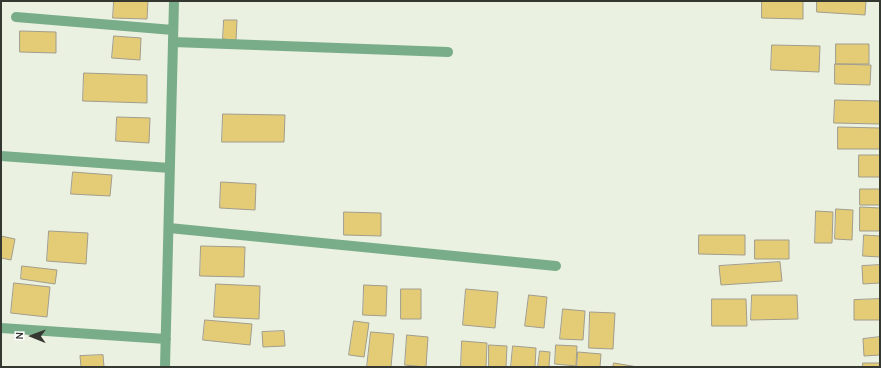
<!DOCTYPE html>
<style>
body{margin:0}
#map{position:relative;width:881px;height:368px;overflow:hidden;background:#ebf1e0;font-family:Karla,sans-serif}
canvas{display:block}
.frame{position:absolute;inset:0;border:2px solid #353731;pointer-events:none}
.north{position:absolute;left:12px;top:316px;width:40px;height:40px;-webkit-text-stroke:3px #fff;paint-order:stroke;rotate:271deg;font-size:11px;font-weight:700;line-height:16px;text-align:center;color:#353731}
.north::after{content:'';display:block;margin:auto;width:14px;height:18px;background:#353731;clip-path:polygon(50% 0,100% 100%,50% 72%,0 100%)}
</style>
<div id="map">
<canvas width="881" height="368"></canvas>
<div class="frame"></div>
<div class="north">N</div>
</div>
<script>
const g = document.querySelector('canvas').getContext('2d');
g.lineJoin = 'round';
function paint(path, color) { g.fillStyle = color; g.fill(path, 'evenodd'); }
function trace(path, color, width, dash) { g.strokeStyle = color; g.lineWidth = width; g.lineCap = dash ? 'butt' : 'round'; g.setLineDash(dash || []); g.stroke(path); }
const building = new Path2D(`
 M 114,1 L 148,1 L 147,19 L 113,18 Z
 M 762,1 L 803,1 L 803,19 L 762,18 Z
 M 817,1 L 866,1 L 865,15 L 817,12 Z
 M 224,20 L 237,20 L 236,40 L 223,39 Z
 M 20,31 L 56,32 L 56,53 L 20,52 Z
 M 114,36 L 141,38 L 140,60 L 112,58 Z
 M 836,44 L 869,44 L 869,64 L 836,64 Z
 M 772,45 L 820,46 L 819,72 L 771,70 Z
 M 835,64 L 871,65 L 870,85 L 835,84 Z
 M 84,73 L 147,75 L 147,103 L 83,101 Z
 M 835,100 L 880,101 L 880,124 L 834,123 Z
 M 223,114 L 285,115 L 284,142 L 222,142 Z
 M 117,117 L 150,118 L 149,143 L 116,141 Z
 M 838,127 L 880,128 L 880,149 L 838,149 Z
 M 859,155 L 880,155 L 880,177 L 859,177 Z
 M 73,172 L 112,175 L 110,196 L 71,194 Z
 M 221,182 L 256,184 L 255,210 L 220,208 Z
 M 860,189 L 880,189 L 880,205 L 860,205 Z
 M 860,207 L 880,208 L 880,231 L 860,231 Z
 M 836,209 L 853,210 L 852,240 L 835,239 Z
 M 816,211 L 833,212 L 832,243 L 815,243 Z
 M 344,212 L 381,213 L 381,236 L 344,235 Z
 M 49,231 L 88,233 L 86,264 L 47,261 Z
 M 699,235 L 745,235 L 745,255 L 699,254 Z
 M 864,235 L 880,236 L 880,257 L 863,256 Z
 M 1,236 L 15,239 L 11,260 L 1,258 Z
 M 755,240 L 789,240 L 789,259 L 755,259 Z
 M 201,246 L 245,247 L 244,277 L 200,276 Z
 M 780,262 L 782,281 L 721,285 L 719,266 Z
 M 880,265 L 880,283 L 863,284 L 862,266 Z
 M 22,266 L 57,270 L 55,284 L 21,279 Z
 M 14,283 L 50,287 L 47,317 L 11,313 Z
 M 216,284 L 260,286 L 259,319 L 214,317 Z
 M 364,285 L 387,286 L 386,316 L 363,315 Z
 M 401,289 L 421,289 L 421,319 L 401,319 Z
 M 466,289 L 498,292 L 495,328 L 463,325 Z
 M 529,295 L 547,297 L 544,328 L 525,326 Z
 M 752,295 L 797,295 L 798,319 L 751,320 Z
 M 712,299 L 746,299 L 747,326 L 712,326 Z
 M 880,299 L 880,320 L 854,320 L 854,300 Z
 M 563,309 L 585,311 L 583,340 L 560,339 Z
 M 590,312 L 615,313 L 613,349 L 589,348 Z
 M 205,320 L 252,324 L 250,345 L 203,340 Z
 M 354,321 L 369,323 L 364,357 L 349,355 Z
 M 284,331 L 285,346 L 263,347 L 262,332 Z
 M 371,332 L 394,334 L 391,367 L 367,367 Z
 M 407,335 L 428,337 L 426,367 L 405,365 Z
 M 880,337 L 880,355 L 864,356 L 863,339 Z
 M 462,341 L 487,343 L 486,367 L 461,367 Z
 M 489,345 L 507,346 L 506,367 L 489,367 Z
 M 556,345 L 577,346 L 576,366 L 555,364 Z
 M 513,346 L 536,348 L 535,367 L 511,367 Z
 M 540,351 L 550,352 L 549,367 L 538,367 Z
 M 578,352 L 601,354 L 600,367 L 577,367 Z
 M 103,355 L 104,367 L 81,367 L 80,356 Z
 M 614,363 L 638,367 L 613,367 Z
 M 863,363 L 880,363 L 880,367 L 863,367 Z`);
const minor = new Path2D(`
 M 16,17 L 173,30
 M 173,42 L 448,52
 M 1,156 L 170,168
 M 169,228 L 556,266
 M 1,328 L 166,339
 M 165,367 L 174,1`);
paint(building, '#e4cc77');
trace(building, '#a19c8c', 1);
trace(minor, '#79ad89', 10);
</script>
